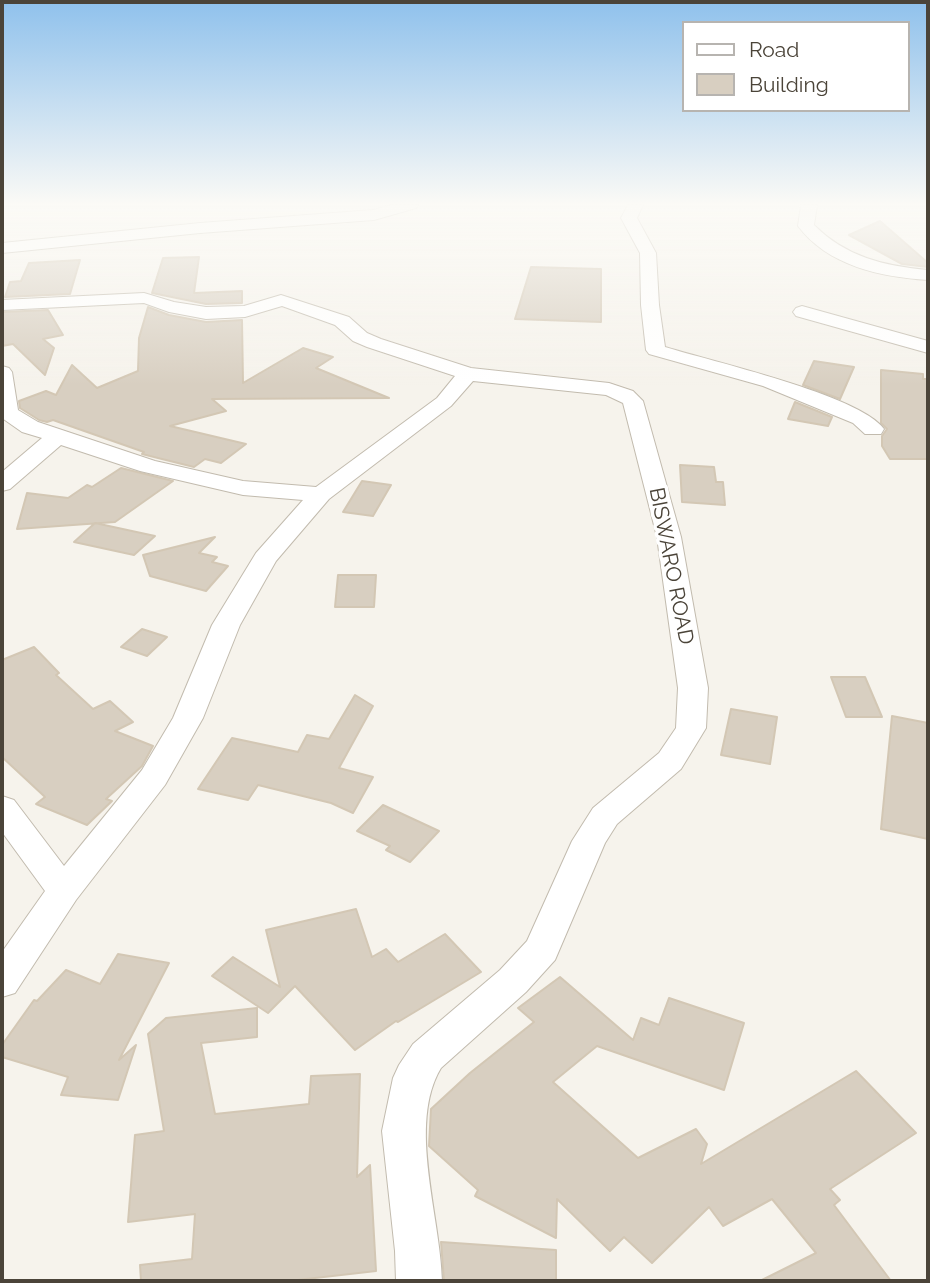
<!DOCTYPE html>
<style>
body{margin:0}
#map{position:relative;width:930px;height:1283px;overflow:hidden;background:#f6f3ec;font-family:Raleway,sans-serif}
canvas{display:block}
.frame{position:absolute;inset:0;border:4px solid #4b4439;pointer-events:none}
.legend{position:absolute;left:682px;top:21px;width:228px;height:91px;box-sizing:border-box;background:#fff;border:2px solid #b7b4b0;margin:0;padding:9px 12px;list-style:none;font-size:21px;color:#4b4439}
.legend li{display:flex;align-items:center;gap:14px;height:35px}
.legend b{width:35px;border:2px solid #b7b4b0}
</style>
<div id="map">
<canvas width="930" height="1283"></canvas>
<div class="frame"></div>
<ul class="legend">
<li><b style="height:9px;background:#fff"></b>Road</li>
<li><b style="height:19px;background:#d8cfc1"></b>Building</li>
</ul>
</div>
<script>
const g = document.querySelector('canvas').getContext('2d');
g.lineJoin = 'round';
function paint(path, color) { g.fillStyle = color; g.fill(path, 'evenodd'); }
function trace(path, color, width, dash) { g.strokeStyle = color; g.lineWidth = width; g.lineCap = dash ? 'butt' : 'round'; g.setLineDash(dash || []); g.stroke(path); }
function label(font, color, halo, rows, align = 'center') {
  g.font = font + ' Raleway,sans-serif'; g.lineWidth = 7; g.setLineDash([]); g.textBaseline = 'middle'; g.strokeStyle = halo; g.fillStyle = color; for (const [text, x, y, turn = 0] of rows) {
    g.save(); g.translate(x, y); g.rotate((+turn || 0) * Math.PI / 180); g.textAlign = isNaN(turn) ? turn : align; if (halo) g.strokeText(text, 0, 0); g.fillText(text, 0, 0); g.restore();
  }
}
const building = new Path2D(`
 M 880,221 L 928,263 L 928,267 L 902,264 L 849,235 Z
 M 199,257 L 194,293 L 242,291 L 242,303 L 206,304 L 152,293 L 163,258 Z
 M 80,260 L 70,294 L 5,297 L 10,282 L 21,281 L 29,263 Z
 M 531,267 L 601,269 L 601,322 L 515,319 Z
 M 148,307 L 169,315 L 206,322 L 242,320 L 243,383 L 303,348 L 333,357 L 316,368 L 389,398 L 212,399 L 226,411 L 170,426 L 246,444 L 221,463 L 205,459 L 194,467 L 142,454 L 144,452 L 53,420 L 47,422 L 39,420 L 20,408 L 19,401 L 46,391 L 56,395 L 72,365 L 97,388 L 138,371 L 139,338 Z
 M 48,310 L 63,335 L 43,339 L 54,348 L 45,375 L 13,344 L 2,346 L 2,312 Z
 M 814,361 L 854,367 L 840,399 L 803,385 Z
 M 881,370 L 923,374 L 923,379 L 928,379 L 928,459 L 890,459 L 882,446 L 882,436 L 887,429 L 881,423 Z
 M 795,402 L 832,417 L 828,426 L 788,419 Z
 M 680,465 L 714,467 L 716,482 L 723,482 L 725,505 L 682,502 Z
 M 121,468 L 173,481 L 115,522 L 17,529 L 27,493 L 68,498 L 87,485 L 92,487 Z
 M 362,481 L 391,485 L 373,516 L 343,512 Z
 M 95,523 L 155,536 L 134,555 L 74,542 Z
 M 215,537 L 199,553 L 217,557 L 212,562 L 228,566 L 206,591 L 150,576 L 143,555 Z
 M 338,575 L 376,575 L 374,607 L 335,607 Z
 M 142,629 L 167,637 L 147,656 L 121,647 Z
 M 34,647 L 59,673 L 56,675 L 93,709 L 110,701 L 133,722 L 115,731 L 153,746 L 142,766 L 106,799 L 112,801 L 87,825 L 36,804 L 45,797 L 2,757 L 2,660 Z
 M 831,677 L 865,677 L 882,717 L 846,717 Z
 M 355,695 L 373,706 L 339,768 L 373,777 L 353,813 L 331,803 L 258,785 L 248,800 L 198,789 L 232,738 L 298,752 L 307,735 L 329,739 Z
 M 731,709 L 777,717 L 770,764 L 721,755 Z
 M 892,716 L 928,723 L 928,839 L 881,829 Z
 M 383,805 L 439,831 L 410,862 L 386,850 L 390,846 L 357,831 Z
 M 356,909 L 372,957 L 386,949 L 398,962 L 445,934 L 481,972 L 398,1022 L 396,1021 L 355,1050 L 295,986 L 268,1013 L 212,976 L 233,957 L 280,987 L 266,930 Z
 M 118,954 L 169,963 L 119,1060 L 136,1045 L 118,1100 L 61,1095 L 68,1077 L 2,1057 L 2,1045 L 34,1000 L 37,1001 L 66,970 L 100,984 Z
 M 560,977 L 633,1040 L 641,1018 L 659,1025 L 669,998 L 744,1023 L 724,1090 L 597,1046 L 553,1082 L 638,1158 L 696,1129 L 707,1144 L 701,1164 L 856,1071 L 916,1133 L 830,1189 L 840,1200 L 834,1205 L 891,1281 L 760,1281 L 816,1253 L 772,1199 L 723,1226 L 709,1207 L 652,1263 L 624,1237 L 610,1251 L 557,1199 L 556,1238 L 475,1196 L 478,1190 L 429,1146 L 431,1109 L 470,1073 L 534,1022 L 518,1008 Z
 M 257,1008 L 257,1037 L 201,1043 L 215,1114 L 309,1104 L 311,1076 L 360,1074 L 357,1177 L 370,1165 L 376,1271 L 289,1281 L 141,1281 L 140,1265 L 192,1259 L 195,1214 L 128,1222 L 135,1135 L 164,1131 L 148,1034 L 166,1018 Z
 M 441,1242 L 556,1250 L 556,1281 L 444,1281 Z`);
const street = new Path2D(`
 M 392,205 L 418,205 L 416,208 L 374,220 L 200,233 L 2,253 L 2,243 L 200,223 L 373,210 Z
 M 628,205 L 643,205 L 637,218 L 656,253 L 659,305 L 665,347 C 710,361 860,395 884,429 L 881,434 L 865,434 L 853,423 L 763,386 L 649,354 L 646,350 L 641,305 L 640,253 L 621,218 Z
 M 801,205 L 817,205 L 814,225 C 846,257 884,266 928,270 L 928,280 C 881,277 828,266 798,226 Z
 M 144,293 L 174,302 L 206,307 L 244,306 L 281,295 L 349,317 L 367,333 L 381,339 L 471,368 L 609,383 L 633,391 L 643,401 L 681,537 L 708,688 L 706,728 L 681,769 L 617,824 L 605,843 L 555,960 L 526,992 L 441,1068 C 407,1124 441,1218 442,1281 L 396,1281 L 395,1251 L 382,1131 L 393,1078 L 399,1065 L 413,1044 L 500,970 L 527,941 L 572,841 L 593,808 L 659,753 L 676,728 L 678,688 L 657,537 L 623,403 L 606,395 L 473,381 L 451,406 L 329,499 L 276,561 L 240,625 L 203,718 L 165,785 L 76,900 L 15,993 L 2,997 L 2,952 L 45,891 L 2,832 L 2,796 L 14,800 L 64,866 L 142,770 L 173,718 L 212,625 L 256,553 L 303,500 L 243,495 L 140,471 L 61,445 L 10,489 L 2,491 L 2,472 L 42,438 L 22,432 L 2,418 L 2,366 L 9,368 L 12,372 L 18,410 L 38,422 L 155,461 L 243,481 L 316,487 L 437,398 L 455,376 L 367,347 L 353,341 L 335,325 L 282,306 L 245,317 L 206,319 L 169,312 L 144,303 L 2,310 L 2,300 Z
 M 802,306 L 928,341 L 928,353 L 796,316 L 793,312 L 796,308 Z`);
const streetNames = [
 ["BISWARO ROAD",671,566,79]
];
paint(building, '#d8cfc1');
trace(building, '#d3c7b4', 2);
trace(street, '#c2bbae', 2);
paint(street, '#fff');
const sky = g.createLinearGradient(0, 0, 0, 385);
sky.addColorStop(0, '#8fc1ec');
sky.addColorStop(0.53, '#fbfaf6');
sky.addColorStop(1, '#fbfaf600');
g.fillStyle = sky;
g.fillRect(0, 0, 930, 385);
label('21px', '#4b4439', '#fff', streetNames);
</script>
